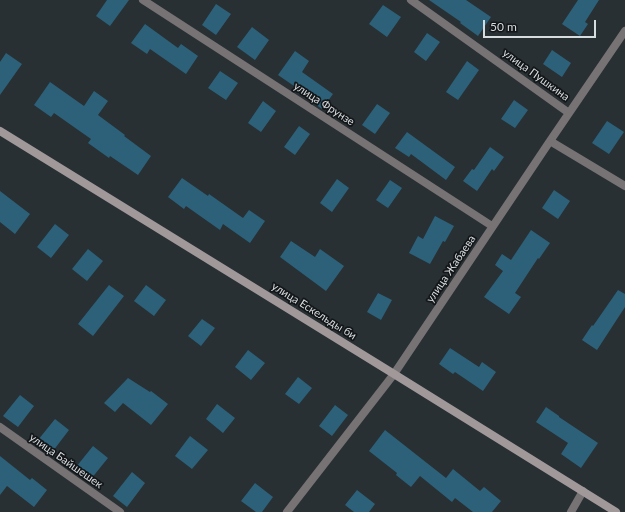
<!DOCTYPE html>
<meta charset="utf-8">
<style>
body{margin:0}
#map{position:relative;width:625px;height:512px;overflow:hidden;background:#283034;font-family:Lato,sans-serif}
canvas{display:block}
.scale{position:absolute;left:483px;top:20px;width:113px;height:18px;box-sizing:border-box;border:2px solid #d7dcdf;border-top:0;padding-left:5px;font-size:12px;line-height:14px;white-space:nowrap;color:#d7dcdf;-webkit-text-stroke:3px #141719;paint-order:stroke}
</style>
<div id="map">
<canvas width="625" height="512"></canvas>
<div class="scale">50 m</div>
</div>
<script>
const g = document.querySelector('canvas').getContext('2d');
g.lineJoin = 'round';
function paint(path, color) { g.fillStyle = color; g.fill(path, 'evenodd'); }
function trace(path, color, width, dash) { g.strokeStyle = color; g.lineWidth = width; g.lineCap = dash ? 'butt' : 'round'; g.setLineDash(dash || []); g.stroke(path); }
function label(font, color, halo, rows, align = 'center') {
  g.font = font + ' Lato,sans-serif'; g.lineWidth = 3.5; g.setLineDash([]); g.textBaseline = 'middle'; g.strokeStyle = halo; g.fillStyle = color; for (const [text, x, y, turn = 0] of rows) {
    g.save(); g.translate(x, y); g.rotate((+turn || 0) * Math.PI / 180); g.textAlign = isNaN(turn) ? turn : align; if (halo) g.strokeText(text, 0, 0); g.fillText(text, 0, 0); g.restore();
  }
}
const building = new Path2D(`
 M 107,0 L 129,0 L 110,26 L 96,16 Z
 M 429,0 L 466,0 L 491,17 L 478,36 L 460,23 L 461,22 Z
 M 578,0 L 599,0 L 585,22 L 588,24 L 580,36 L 562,24 Z
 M 216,4 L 231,14 L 216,35 L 202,25 Z
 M 383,5 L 401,17 L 387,37 L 369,24 Z
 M 145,24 L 178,48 L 181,44 L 198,56 L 186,74 L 150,49 L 147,54 L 131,43 Z
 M 252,27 L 269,40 L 255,60 L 237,47 Z
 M 427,33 L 440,42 L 426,61 L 414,52 Z
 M 552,50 L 571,63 L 562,77 L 543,64 Z
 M 295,51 L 309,61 L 302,72 L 333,94 L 322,109 L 308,99 L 310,97 L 278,75 Z
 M 6,53 L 22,64 L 0,95 L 0,62 Z
 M 467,61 L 479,70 L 458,100 L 446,92 Z
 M 220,71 L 238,83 L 226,100 L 208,88 Z
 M 50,82 L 84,106 L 94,91 L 108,101 L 98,115 L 125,135 L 124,136 L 151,156 L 138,175 L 110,156 L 109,158 L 88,143 L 91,139 L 54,113 L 51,117 L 34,105 Z
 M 514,100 L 528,110 L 515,128 L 501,119 Z
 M 263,101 L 276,111 L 261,132 L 248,123 Z
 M 377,104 L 390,113 L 375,134 L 362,125 Z
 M 607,121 L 624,132 L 609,154 L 592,143 Z
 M 299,126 L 310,134 L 295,155 L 284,147 Z
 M 407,132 L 455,167 L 446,180 L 411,154 L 409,157 L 395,148 Z
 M 490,147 L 504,157 L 494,171 L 492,169 L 477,191 L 463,181 L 472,169 L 474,170 Z
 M 182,178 L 208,196 L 209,194 L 243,218 L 249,210 L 265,221 L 250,243 L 223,224 L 220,230 L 186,206 L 184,209 L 168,197 Z
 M 337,179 L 349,188 L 332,212 L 320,203 Z
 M 390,180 L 402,188 L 388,208 L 376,200 Z
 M 554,190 L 570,201 L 558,219 L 542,208 Z
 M 0,191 L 30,214 L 15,234 L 0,222 Z
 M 435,216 L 454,226 L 445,242 L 443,241 L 430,264 L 409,253 L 418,236 L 423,239 Z
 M 55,224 L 69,235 L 51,258 L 37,247 Z
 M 531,230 L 550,243 L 539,259 L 538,258 L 515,293 L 521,297 L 509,314 L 484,297 L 503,271 L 495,265 L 502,254 L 511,260 Z
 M 291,241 L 315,257 L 320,249 L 344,266 L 326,291 L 280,257 Z
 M 88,249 L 103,261 L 87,281 L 72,269 Z
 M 109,285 L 124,296 L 93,336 L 78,324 Z
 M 146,285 L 166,300 L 154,316 L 134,301 Z
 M 618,290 L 625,294 L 625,307 L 597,350 L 582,340 L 592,325 L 593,326 Z
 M 378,293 L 392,300 L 381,320 L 367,312 Z
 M 202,319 L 215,328 L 201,346 L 188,336 Z
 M 450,348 L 479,367 L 482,362 L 496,372 L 483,391 L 455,372 L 453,374 L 439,364 Z
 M 248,350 L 265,363 L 251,380 L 235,367 Z
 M 298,377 L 312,388 L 299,404 L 285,394 Z
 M 128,378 L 150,392 L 151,391 L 168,404 L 151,425 L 123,403 L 115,412 L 104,403 Z
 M 20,395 L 34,406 L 18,427 L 3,416 Z
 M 217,404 L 235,418 L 223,433 L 206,419 Z
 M 335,405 L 348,415 L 332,436 L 319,426 Z
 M 546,407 L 559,416 L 559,417 L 598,443 L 581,468 L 561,454 L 568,443 L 536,422 Z
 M 55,419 L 69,430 L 53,451 L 38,440 Z
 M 385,430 L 446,478 L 453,469 L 480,491 L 484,487 L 501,501 L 492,512 L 473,512 L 455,498 L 452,502 L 420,476 L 411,487 L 396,475 L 397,473 L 369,451 Z
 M 190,436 L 208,450 L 192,469 L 175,456 Z
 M 93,446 L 108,458 L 91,479 L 76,467 Z
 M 0,456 L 30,480 L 32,478 L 47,490 L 34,507 L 7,486 L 0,495 Z
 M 132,472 L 145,483 L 127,507 L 113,496 Z
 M 255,483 L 273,497 L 262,512 L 256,512 L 241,501 Z
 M 357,490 L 375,504 L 369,512 L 354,512 L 345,505 Z`);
const street = new Path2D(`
 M 143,0 L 492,226
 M 411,0 L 569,113
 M 550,141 L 625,186
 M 0,427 L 120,512
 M 287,512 L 394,374 L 550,141 L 625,31
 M 571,512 L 583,491`);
const secondary = new Path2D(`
 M 0,131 L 394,374 L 616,512`);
const streetNames = [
 ["улица Пушкина",536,75,36],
 ["улица Фрунзе",324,104,33],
 ["улица Жабаева",451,269,-56],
 ["улица Ескельды би",314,311,32],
 ["улица Байшешек",66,461,35]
];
paint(building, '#2c6179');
trace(street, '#777273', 8);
trace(secondary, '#a09899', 8);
label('11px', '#d7dcdf', '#141719', streetNames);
</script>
